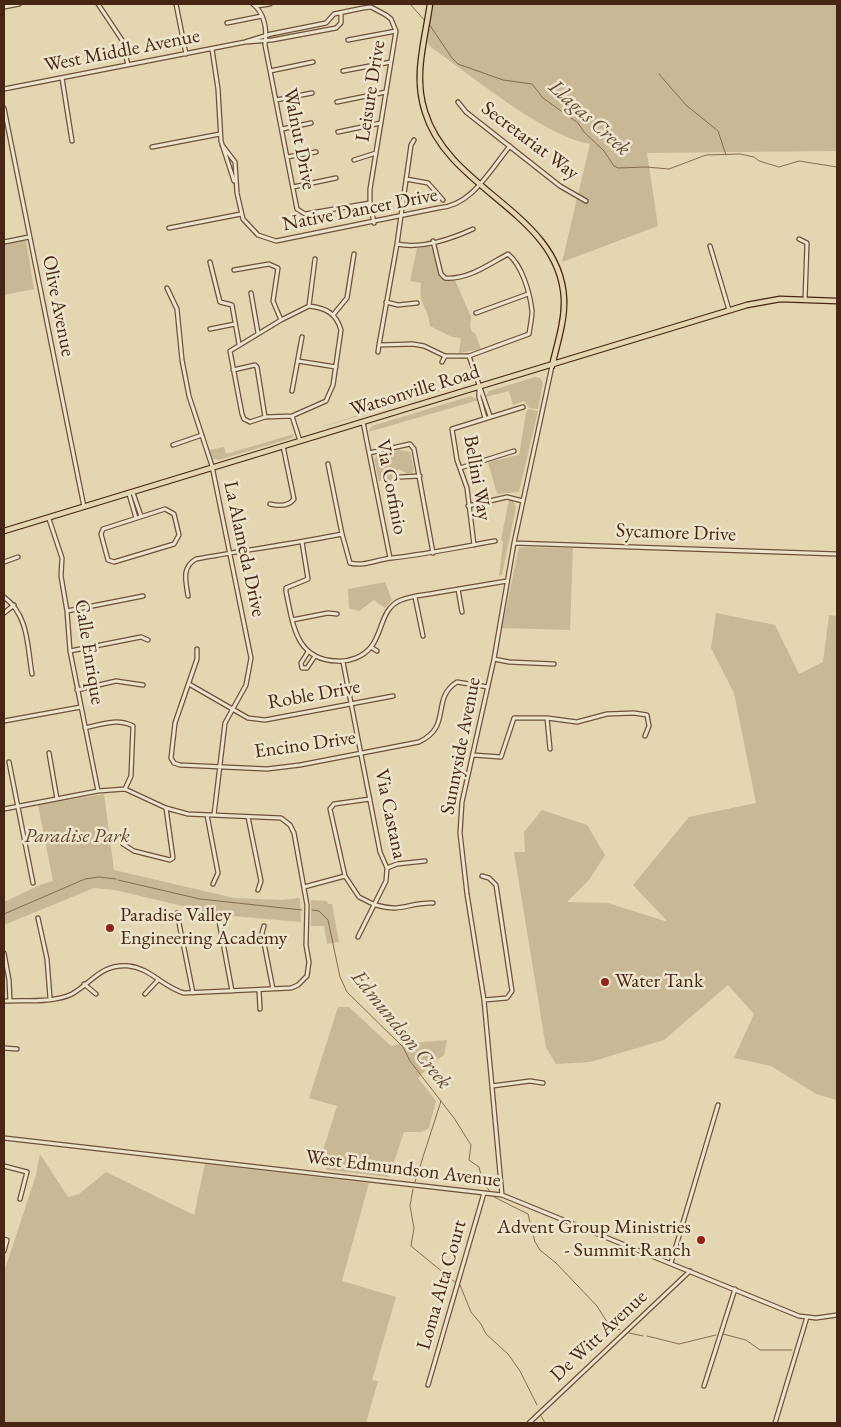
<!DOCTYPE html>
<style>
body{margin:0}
#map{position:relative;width:841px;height:1427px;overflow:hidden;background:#e4d6b0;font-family:"EB Garamond",serif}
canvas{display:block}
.frame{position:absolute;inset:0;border:5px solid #472513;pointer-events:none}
</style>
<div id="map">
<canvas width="841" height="1427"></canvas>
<div class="frame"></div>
</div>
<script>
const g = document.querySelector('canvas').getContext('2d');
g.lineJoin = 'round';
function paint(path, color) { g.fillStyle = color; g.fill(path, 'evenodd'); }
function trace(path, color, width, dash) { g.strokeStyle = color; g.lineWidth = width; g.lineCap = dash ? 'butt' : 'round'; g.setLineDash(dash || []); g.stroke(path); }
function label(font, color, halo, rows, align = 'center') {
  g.font = font + ' "EB Garamond",serif'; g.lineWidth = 5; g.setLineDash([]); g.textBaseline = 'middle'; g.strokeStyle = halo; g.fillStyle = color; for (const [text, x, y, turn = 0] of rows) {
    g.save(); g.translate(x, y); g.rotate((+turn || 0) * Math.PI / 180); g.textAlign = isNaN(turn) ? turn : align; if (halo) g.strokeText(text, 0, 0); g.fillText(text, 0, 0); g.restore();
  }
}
const green = new Path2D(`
 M 433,4 L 837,4 L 837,151 L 647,153 L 658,226 L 562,262 L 590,144 C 544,136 472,76 432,48 L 427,43 Z
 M 26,240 L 34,289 L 4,295 L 4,244 Z
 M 429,246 L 432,249 L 439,277 L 446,281 L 455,280 L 471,317 L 470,326 L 472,332 L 475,333 L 481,349 L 459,353 L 461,338 L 452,337 L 430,326 C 428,305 418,306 421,283 L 410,281 L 417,248 Z
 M 535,377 L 540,378 L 543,383 L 538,409 L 529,408 L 524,401 L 513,405 L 509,391 L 485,397 L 489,391 Z
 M 472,378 L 469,382 L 303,433 Z
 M 471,396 L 479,400 L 368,432 L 372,426 Z
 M 529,409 L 538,411 L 519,492 L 497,494 L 488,462 L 519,455 L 526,412 Z
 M 294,434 L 292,438 L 219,460 L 213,459 L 210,450 L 224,447 L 226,454 Z
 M 399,450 L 410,452 L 414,468 L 413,473 L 407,474 L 399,469 L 392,475 L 393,481 L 379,481 L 374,460 L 377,455 Z
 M 509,500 L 513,501 L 516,507 L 502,575 L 499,576 L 503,542 L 501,539 Z
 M 519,547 L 573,548 L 570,630 L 502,628 Z
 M 385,582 L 392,600 L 385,608 L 374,600 L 359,611 L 349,608 L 348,589 Z
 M 716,613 L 775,625 L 799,674 L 823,662 L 829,615 L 837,616 L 837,1100 L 816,1094 L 771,1066 L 734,1058 L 754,1014 L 728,985 L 664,1040 L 590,1062 L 556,1064 L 546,1048 L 514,852 L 525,852 L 524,832 L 542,810 L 587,825 L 605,855 L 589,880 L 567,902 L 608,903 L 668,922 L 633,885 L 689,817 L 756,803 L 734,693 L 711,648 Z
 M 104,794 L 114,870 L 234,898 L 282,900 L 300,898 L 301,922 L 220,915 L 115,890 L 94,888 L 4,925 L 4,902 L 40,885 L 53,881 L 38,805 Z
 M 311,900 L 327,901 L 328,904 L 332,904 L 339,942 L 327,944 L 324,926 L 311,926 Z
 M 338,1007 L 349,1007 L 391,1046 L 399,1044 L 447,1040 L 444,1055 L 434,1062 L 418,1078 L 436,1101 L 429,1128 L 422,1132 L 404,1132 L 389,1177 L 327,1170 L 320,1160 L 337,1106 L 309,1098 Z
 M 40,1154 L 68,1197 L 79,1194 L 106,1172 L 194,1215 L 205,1164 L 369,1183 L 342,1281 L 396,1297 L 372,1380 L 378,1381 L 366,1423 L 4,1423 L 4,1272 L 36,1175 Z`);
const stream = new Path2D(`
 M 410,4 L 426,22
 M 429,24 L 452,58 L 458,64 L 503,80 L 532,84 L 543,98 L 578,123 L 584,132 L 604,151 L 614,166 L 618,168 L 646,167 L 669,169 L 706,155 L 740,154 L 754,157 L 759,161 L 779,167 L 799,161 L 837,167
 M 659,74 L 686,105 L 718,131 L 726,155
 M 118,880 L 200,899 L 302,910
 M 312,910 L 319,911 L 328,920 L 340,977 L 347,992 L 403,1047 L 410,1061 L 454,1118 L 471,1145 L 469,1160 L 479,1167 L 482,1179 L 490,1192
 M 4,914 L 85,879 L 99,877 L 116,879
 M 415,1182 L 441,1101
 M 413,1189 L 410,1206 L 414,1228 L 411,1246 L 456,1283
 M 494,1197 L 528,1214 L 535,1242 L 540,1250 L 556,1263 L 597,1306 L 609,1325 L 620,1330
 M 460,1285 L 471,1312 L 481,1324 L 486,1334 L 508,1354 L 520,1371 L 537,1405
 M 629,1333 L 643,1336
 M 723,1334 L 746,1340 L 760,1350 L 792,1350
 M 647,1336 L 679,1344 L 716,1335
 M 541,1416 L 545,1423`);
const minor = new Path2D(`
 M 98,4 L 122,40 L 128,65
 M 176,4 L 186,54
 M 253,4 C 265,14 267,30 265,45 L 297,209 L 305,214 L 370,203
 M 257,6 L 270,4
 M 4,7 L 19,4
 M 227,23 L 262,16
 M 348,40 L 396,31
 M 246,42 L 272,40 L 336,28 L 341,23 L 341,13
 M 212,49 L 218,89 L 221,141 L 234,181
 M 270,71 L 313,62
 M 343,71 L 391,62
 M 62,78 L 72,141
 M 4,89 L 245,42 L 271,34 L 326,23 L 334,14 L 363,8 L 371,7 L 386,15 L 391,19 L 396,31 L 370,189 L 370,203 L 374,223
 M 276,100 L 312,93
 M 337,102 L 386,92
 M 458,102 L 466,112 L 560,186 L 586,201
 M 4,108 L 84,507
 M 282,129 L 311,123
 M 338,132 L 381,123
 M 414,140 L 411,145 L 397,244 L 379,345 L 413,344 L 424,346 L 445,356 L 469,356 L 490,416
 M 222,145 L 235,162 L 237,193 L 243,219 L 258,235 L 276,241 L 438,208 C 472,206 490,170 510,146
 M 152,147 L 220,134
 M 287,157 L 316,152
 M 354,160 L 376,153
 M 406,179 L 428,183 L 443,200
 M 293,187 L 336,178
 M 169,228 L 241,214
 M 799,239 L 807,243 L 805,300
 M 433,241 L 441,274 L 445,278 C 468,280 489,264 508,254 C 522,265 530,293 532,311 C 532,318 530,327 529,334 L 469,356
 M 4,242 L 29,237
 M 397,244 C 421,249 451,239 473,229
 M 710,246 L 729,310
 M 210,262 L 220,302 L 232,305 L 239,344
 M 234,270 L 269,264 L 278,268 L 273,301 L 281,320
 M 167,288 L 177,309 L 182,360 L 189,396 L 212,466 L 251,658 L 246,685 L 225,723 L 214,815
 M 251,293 L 258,333
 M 386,302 L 398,305 L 417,303
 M 309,306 C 326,308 336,313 341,330 L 333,385 L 326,401 L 292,416 L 265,417 L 250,422 L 244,419 L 242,414 L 230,351 L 281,320 Z
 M 309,306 L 315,259
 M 476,313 L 528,294
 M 333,315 L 347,298 L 354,254
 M 210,329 L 235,324
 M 378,352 L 379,345
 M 298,361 L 336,367
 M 442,362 L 445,356
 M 233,370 L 255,365 L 257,367 L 265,417
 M 479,388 L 479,397 L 485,418
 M 292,391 L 302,337
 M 292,416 L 300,441
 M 363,422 L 390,558
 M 173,445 L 202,435
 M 369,453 L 410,444 L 414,449 L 433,553
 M 328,464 L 342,534 L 350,563 C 364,567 378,559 392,558 C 427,554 461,547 495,541
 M 460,468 L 514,451
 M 400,477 L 420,476
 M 133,493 L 141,516
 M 129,494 L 136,518
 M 270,504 C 278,506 288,507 294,499 L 283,446
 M 468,506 L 507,497 L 523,501
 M 165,509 L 174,514 L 179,535 L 174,544 L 114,562 L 108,560 L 101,534 L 103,529 Z
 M 49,519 L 62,558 L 61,576 L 67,611 L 70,651 L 98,791
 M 302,542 L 308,579 L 286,588 L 286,592 C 293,623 295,660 337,661 C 349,662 363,657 371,647 C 383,632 381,608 401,600 C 411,596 424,595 435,593 C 459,589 483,585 507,581
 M 514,543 L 837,554
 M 474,545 L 467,488 L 457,460 L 452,429 L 523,407
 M 4,562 L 18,557
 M 458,589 L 462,612
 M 188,596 C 186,581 181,568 196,559 C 245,550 293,544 342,534
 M 4,597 C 29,616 27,645 32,674
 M 415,597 L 423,636
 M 67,611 L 143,596
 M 4,613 L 14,605
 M 292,620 L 328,613 L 337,614
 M 371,647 L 377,651
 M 197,649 L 197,659 L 175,723 L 171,758 L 174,763 L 180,765 L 267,769 L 300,765 L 419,742 C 453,726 430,699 457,682 L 488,687
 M 70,651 L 141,637 L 148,640
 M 308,652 L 301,663 L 302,668 L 307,668 L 315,656
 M 494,659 L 509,662 L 554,664
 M 343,662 L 380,852 L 387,868 L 386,881 L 358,937
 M 189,684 L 248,718 L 265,720 L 393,696
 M 77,690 L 116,681 L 143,685
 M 547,718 L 550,749
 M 4,721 L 81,707
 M 85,728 C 102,724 117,718 133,726 L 131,776 L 125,789
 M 49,753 L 57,799
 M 473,755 L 501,757 L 514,718 L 547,718 L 577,722 L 607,714 L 634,713 L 647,715 L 649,726 L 645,736
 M 9,762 L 33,883
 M 370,799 L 334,804 L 330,809 L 345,876 L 359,897 L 375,905
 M 4,809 L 98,791 L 125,789 L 166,808 L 188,814 L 281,818 L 290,825 L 294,833 L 307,905 L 306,945 L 309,962 L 307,976 L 298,985 L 291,988 L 184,993 C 163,987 150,968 129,966 C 100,964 93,982 72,994 C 54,1003 24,1000 4,1001
 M 207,815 L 218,873 L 213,884
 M 248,817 L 261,881 L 258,890
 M 123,844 L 134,851 L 170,860 L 173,858 L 166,808
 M 387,868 L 397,864 L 425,861
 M 482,876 L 489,878 L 496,885 L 512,991 L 507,998 L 484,1000
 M 304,887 L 345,876
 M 376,905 C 403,913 408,902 433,903
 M 177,913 L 193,993
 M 38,918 L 47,959 L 50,998
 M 219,921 L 232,991
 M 264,926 L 262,933 L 273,989
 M 4,953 L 9,980 L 10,1001
 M 84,984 L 96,994
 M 259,990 L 260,1009
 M 145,994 L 158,980
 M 4,1048 L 17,1049
 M 492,1086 L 530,1081 L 543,1083
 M 4,1138 L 502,1195 L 799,1316 L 816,1318 L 837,1315
 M 4,1166 L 27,1172 L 20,1199
 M 502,1195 L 484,1000 L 467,894 L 460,833 L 462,802 L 494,659 L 514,543 L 552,366
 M 4,1239 L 7,1240 L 4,1251
 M 671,1263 L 718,1105
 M 428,1385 L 484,1193
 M 704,1386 L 735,1289
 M 529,1423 L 690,1271
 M 775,1423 L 807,1317`);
const major = new Path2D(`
 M 430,4 C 425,40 413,76 425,112 C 449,191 560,213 564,299 C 565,321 557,344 552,366
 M 4,531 L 747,305 L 780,299 L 837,301`);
const markers = [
 [110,928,5,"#8f2418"],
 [605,982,5,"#8f2418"],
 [701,1240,5,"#8f2418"]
];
const streetNames = [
 ["West Middle Avenue",122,51,-11],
 ["Leisure Drive",371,91,-81],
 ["Walnut Drive",299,139,79],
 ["Secretariat Way",530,141,37],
 ["Native Dancer Drive",360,210,-11],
 ["Olive Avenue",58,306,79],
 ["Watsonville Road",415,391,-17],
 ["Bellini Way",477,478,80],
 ["Via Corfinio",391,487,79],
 ["Sycamore Drive",676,533,2],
 ["La Alameda Drive",244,549,78],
 ["Calle Enrique",89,652,81],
 ["Roble Drive",314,695,-10],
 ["Encino Drive",305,745,-8],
 ["Sunnyside Avenue",461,746,-79],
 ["Via Castana",390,814,78],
 ["West Edmundson Avenue",403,1169,7],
 ["Loma Alta Court",442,1285,-74],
 ["De Witt Avenue",599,1336,-43]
];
const parkNames = [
 ["Paradise Park",77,837]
];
const poiNames = [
 ["Paradise Valley",120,916],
 ["Engineering Academy",120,939],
 ["Water Tank",615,982],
 ["Advent Group Ministries",691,1228,"right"],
 ["- Summit Ranch",691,1251,"right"]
];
const waterNames = [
 ["Llagas Creek",589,118,42],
 ["Edmundson Creek",401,1030,51]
];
paint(green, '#c9b895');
trace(stream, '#856b51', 1);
trace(minor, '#6e513a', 5.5);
trace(major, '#472513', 7);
trace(minor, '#ede4cc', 3);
trace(major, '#e4d6b0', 4.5);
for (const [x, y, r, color] of markers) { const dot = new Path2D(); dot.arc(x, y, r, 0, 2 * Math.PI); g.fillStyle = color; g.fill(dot); trace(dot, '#ede4cc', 2); }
label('20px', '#472513', '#ede4cc', streetNames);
label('italic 20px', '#61422d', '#ede4cc', parkNames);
label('20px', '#472513', '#ede4cc', poiNames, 'left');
label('italic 21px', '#664832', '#ede4cc', waterNames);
</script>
